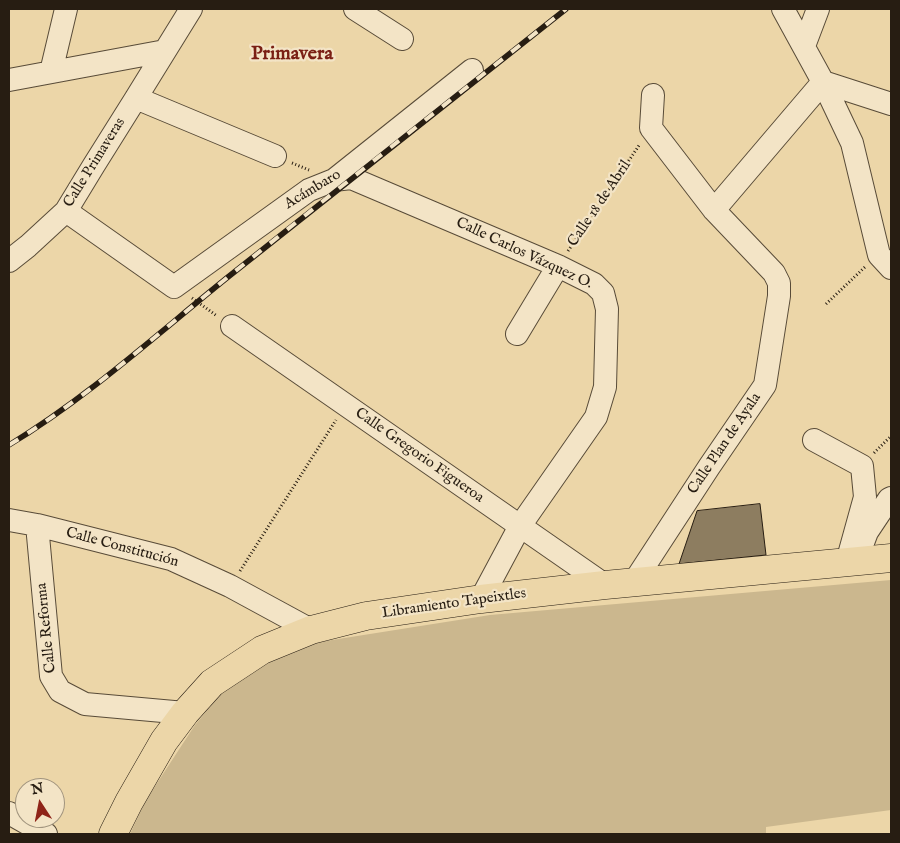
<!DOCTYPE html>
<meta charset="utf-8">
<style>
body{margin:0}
#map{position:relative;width:900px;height:843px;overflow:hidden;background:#ecd6a8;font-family:"IM FELL English",serif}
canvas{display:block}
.frame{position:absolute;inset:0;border:10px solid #271d12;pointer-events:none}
.north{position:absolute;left:15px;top:778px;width:50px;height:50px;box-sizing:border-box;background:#f3e4c6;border:1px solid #a1947e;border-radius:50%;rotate:349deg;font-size:14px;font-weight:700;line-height:20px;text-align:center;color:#271d12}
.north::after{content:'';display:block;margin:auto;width:18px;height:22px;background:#8f2418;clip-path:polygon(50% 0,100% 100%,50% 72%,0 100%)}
</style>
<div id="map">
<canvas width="900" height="843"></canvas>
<div class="frame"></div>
<div class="north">N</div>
</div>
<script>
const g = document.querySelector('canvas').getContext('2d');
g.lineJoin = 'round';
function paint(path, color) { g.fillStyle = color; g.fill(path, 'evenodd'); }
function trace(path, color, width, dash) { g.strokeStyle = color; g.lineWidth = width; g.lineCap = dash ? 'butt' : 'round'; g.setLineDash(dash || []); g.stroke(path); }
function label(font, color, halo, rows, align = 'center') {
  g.font = font + ' "IM FELL English",serif'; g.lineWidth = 4.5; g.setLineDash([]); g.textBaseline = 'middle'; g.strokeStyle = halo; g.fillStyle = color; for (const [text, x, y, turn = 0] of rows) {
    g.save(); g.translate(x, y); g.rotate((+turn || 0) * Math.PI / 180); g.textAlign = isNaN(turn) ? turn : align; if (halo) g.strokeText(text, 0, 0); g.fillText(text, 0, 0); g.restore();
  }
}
const green = new Path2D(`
 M 891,580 L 891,810 L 766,827 L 766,834 L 130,834 L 146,800 L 195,725 L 225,689 L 266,660 L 313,643 L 490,615 Z`);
const building = new Path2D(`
 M 760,504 L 766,555 L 679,564 L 697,511 Z`);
const path = new Path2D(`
 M 292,163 L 309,170
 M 568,251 L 640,144
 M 192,298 L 217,316
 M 826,304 L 865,267
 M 874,453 L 891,436
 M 240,571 L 336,420`);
const minor = new Path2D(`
 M 355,9 L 402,39
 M 783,9 L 823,82 L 852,143 L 879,255 L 891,268
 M 804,46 L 818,9
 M 51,72 L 66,9
 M 9,80 L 165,51
 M 823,82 L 891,104
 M 136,98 L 275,156
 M 334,180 L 351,178 L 558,266 L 594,284 L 603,293 L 607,309 L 605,387 L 596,417 L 520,526 L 481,599
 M 714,210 L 823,82
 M 66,211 L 174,287 L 309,190 L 334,180 L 472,70
 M 9,261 L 28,246 L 66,211 L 94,165 L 136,98 L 191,9
 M 232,326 L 605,585
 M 517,334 L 558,266
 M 814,440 L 862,466 L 865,497 L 847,562
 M 9,520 L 37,525 L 171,559 L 230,586 L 311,630
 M 37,525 L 51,676 L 60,691 L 85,704 L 185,713
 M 861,548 L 867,532 L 889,499 L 891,498
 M 634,582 L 709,467 L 765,385 L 779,296 L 779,283 L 774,273 L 714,210 L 651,128 L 653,95
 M 9,813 L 46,834`);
const major = new Path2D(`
 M 113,834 L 129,802 L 164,741 L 185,713 L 212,683 L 262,650 L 311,630 L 366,616 L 481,599 L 605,585 L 891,558`);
const rail = new Path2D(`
 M 9,445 C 88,397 156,335 228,277 C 340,187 453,98 566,9`);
const streetNames = [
 ["Calle Primaveras",95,163,-58],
 ["Acámbaro",313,190,-31],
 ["Calle 18 de Abril",600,204,-56],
 ["Calle Carlos Vázquez O.",524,254,25],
 ["Calle Plan de Ayala",725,444,-56],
 ["Calle Gregorio Figueroa",419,456,35],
 ["Calle Constitución",122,548,15],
 ["Libramiento Tapeixtles",454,604,-8],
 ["Calle Reforma",47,628,-96]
];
const districtNames = [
 ["Primavera",292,55]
];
paint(green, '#cbb78e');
paint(building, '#8d7d60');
trace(building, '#271d12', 1);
trace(minor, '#584b38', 24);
trace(major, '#271d12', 29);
trace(path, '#271d12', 3, [1, 2.5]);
trace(minor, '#f3e4c6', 22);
trace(major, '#ecd6a8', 28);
trace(rail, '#271d12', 5.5);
trace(rail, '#f3e4c6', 4, [11]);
label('15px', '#271d12', '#f3e4c6', streetNames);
label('bold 20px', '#7a1f14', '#f3e4c6', districtNames);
</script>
